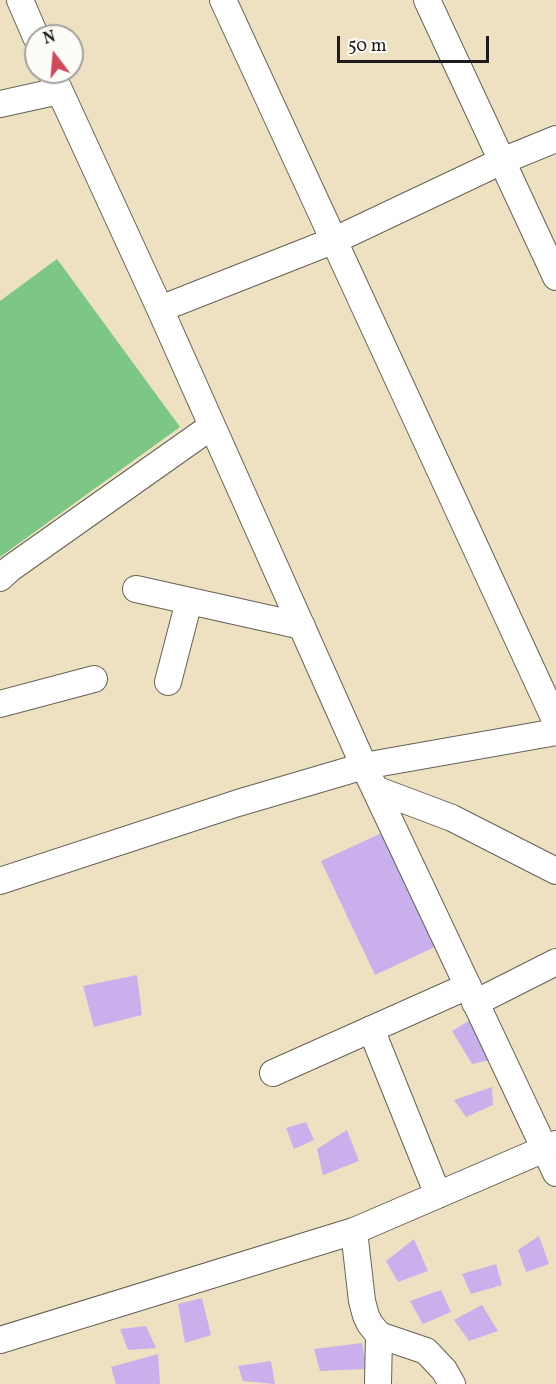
<!DOCTYPE html>
<style>
body{margin:0}
#map{position:relative;width:556px;height:1384px;overflow:hidden;background:#ede1c1;font-family:Vollkorn,serif}
canvas{display:block}
.north{position:absolute;left:24px;top:24px;width:60px;height:60px;box-sizing:border-box;background:#fdfcf7;border:2px solid #a3a29f;border-radius:50%;rotate:344deg;font-size:16px;font-weight:700;line-height:24px;text-align:center;color:#1c1c1c}
.north::after{content:'';display:block;margin:auto;width:21px;height:27px;background:#d1495b;clip-path:polygon(50% 0,100% 100%,50% 72%,0 100%)}
.scale{position:absolute;left:337px;top:36px;width:152px;height:27px;box-sizing:border-box;border:3px solid #1c1c1c;border-top:0;padding-left:8px;font-size:18px;line-height:21px;white-space:nowrap;color:#1c1c1c;-webkit-text-stroke:4px #fdfcf7;paint-order:stroke}
</style>
<div id="map">
<canvas width="556" height="1384"></canvas>
<div class="north">N</div>
<div class="scale">50 m</div>
</div>
<script>
const g = document.querySelector('canvas').getContext('2d');
g.lineJoin = 'round';
function paint(path, color) { g.fillStyle = color; g.fill(path, 'evenodd'); }
function trace(path, color, width, dash) { g.strokeStyle = color; g.lineWidth = width; g.lineCap = dash ? 'butt' : 'round'; g.setLineDash(dash || []); g.stroke(path); }
const green = new Path2D(`
 M 57,259 L 180,427 L 0,557 L 0,301 Z`);
const building = new Path2D(`
 M 386,831 L 439,945 L 375,975 L 321,861 Z
 M 137,975 L 142,1015 L 94,1027 L 83,986 Z
 M 472,1019 L 490,1060 L 472,1064 L 452,1031 Z
 M 492,1087 L 493,1105 L 466,1117 L 454,1100 Z
 M 306,1122 L 314,1140 L 294,1149 L 286,1128 Z
 M 347,1130 L 359,1161 L 323,1175 L 317,1149 Z
 M 539,1236 L 549,1264 L 526,1272 L 518,1250 Z
 M 414,1239 L 428,1271 L 398,1282 L 386,1261 Z
 M 496,1264 L 502,1285 L 471,1294 L 462,1274 Z
 M 441,1290 L 451,1312 L 423,1324 L 410,1301 Z
 M 202,1298 L 211,1335 L 185,1343 L 178,1304 Z
 M 482,1305 L 498,1331 L 469,1341 L 454,1320 Z
 M 146,1326 L 156,1348 L 128,1350 L 120,1329 Z
 M 362,1343 L 367,1369 L 320,1371 L 314,1349 Z
 M 158,1354 L 160,1384 L 116,1384 L 111,1367 Z
 M 271,1361 L 275,1384 L 243,1381 L 238,1366 Z`);
const minor = new Path2D(`
 M 20,0 L 36,37
 M 223,0 L 556,722
 M 427,0 L 556,277
 M 51,72 L 160,309 L 364,766 L 556,1173
 M 0,104 L 59,91
 M 160,309 L 335,240 L 502,161 L 556,139
 M 0,578 L 11,568 L 212,426
 M 136,589 L 302,626
 M 168,682 L 189,601
 M 0,704 L 94,679
 M 375,789 L 452,818 L 556,871
 M 0,881 L 238,803 L 364,766 L 556,732
 M 475,1003 L 556,962
 M 371,1029 L 438,1195
 M 273,1073 L 468,986
 M 354,1231 L 362,1301 L 366,1316 L 370,1324 L 379,1335 L 426,1351 L 444,1370 L 452,1384
 M 0,1340 L 354,1231 L 556,1144
 M 378,1384 L 379,1335`);
paint(green, '#7cc785');
paint(building, '#c9b0ed');
trace(minor, '#656156', 28);
trace(minor, '#fff', 26);
</script>
